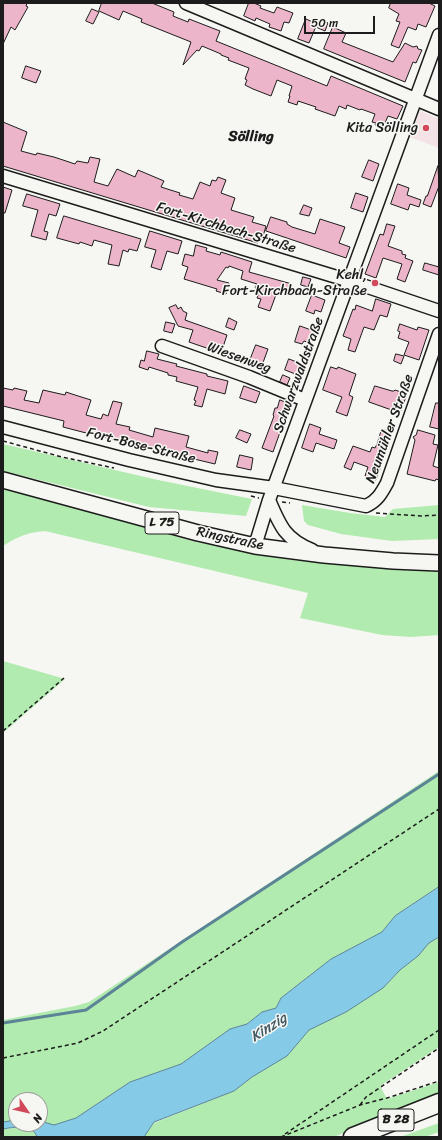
<!DOCTYPE html>
<meta charset="utf-8">
<style>
body{margin:0}
#map{position:relative;width:442px;height:1140px;overflow:hidden;background:#f6f6f2;font-family:Sriracha,sans-serif}
canvas{display:block}
.frame{position:absolute;inset:0;border:4px solid #1c1c1c;pointer-events:none}
.north{position:absolute;left:8px;top:1092px;width:40px;height:40px;box-sizing:border-box;background:#f6f6f2;border:1px solid #9f9f9c;border-radius:50%;rotate:124deg;font-size:11px;font-weight:700;line-height:16px;text-align:center;color:#1c1c1c}
.north::after{content:'';display:block;margin:auto;width:14px;height:18px;background:#d1495b;clip-path:polygon(50% 0,100% 100%,50% 72%,0 100%)}
.scale{position:absolute;left:304px;top:16px;width:71px;height:18px;box-sizing:border-box;border:2px solid #1c1c1c;border-top:0;padding-left:5px;font-size:12px;line-height:14px;white-space:nowrap;color:#1c1c1c;-webkit-text-stroke:3px #f6f6f2;paint-order:stroke}
</style>
<div id="map">
<canvas width="442" height="1140"></canvas>
<div class="frame"></div>
<div class="north">N</div>
<div class="scale">50 m</div>
</div>
<script>
const g = document.querySelector('canvas').getContext('2d');
g.lineJoin = 'round';
function paint(path, color) { g.fillStyle = color; g.fill(path, 'evenodd'); }
function trace(path, color, width, dash) { g.strokeStyle = color; g.lineWidth = width; g.lineCap = dash ? 'butt' : 'round'; g.setLineDash(dash || []); g.stroke(path); }
function label(font, color, halo, rows, align = 'center') {
  g.font = font + ' Sriracha,sans-serif'; g.lineWidth = 3; g.setLineDash([]); g.textBaseline = 'middle'; g.strokeStyle = halo; g.fillStyle = color; for (const [text, x, y, turn = 0] of rows) {
    g.save(); g.translate(x, y); g.rotate((+turn || 0) * Math.PI / 180); g.textAlign = isNaN(turn) ? turn : align; if (halo) g.strokeText(text, 0, 0); g.fillText(text, 0, 0); g.restore();
  }
}
const built = new Path2D(`
 M 420,111 L 439,119 L 439,148 L 410,137 Z`);
const green = new Path2D(`
 M 3,444 L 158,480 L 252,499 L 246,516 L 149,507 L 3,471 Z
 M 3,488 L 196,542 L 292,560 L 355,566 L 439,568 L 439,635 L 411,637 L 382,635 L 300,618 L 308,593 L 45,531 C 26,533 19,536 3,546 Z
 M 302,505 L 350,513 L 385,517 L 393,509 L 439,505 L 439,539 L 392,541 L 341,534 L 308,525 L 304,521 Z
 M 3,661 L 65,679 L 3,733 Z
 M 439,771 L 439,887 L 395,916 L 382,932 L 331,959 L 281,998 L 276,1008 L 262,1012 L 247,1024 L 230,1029 L 181,1064 L 130,1082 L 76,1118 L 54,1125 L 40,1121 L 40,1100 L 16,1100 L 16,1120 L 3,1122 L 3,1020 L 75,1006 L 89,1002 Z
 M 439,937 L 439,1047 L 380,1086 L 387,1099 L 439,1082 L 439,1096 L 391,1113 L 334,1137 L 144,1137 L 154,1123 L 234,1091 L 252,1077 L 287,1056 L 309,1030 L 346,1012 L 383,988 L 400,970 L 418,956 L 429,943 Z
 M 439,1123 L 439,1132 L 425,1137 L 400,1137 Z
 M 15,1128 C 24,1128 34,1127 37,1137 L 3,1137 L 3,1129 Z`);
const water = new Path2D(`
 M 439,887 L 439,937 L 429,943 L 418,956 L 400,970 L 383,988 L 346,1012 L 309,1030 L 287,1056 L 252,1077 L 234,1091 L 154,1122 L 144,1137 L 37,1137 C 33,1124 14,1127 3,1129 L 3,1122 L 16,1120 L 16,1124 L 40,1124 L 40,1121 L 54,1125 L 76,1118 L 130,1082 L 181,1064 L 230,1029 L 247,1024 L 262,1012 L 276,1008 L 281,998 L 331,959 L 382,932 L 395,916 Z`);
const stream = new Path2D(`
 M 3,1023 L 86,1010 L 182,942 L 439,774`);
const building = new Path2D(`
 M 3,3 L 27,3 L 26,6 L 28,7 L 15,30 L 11,27 L 3,44 Z
 M 102,3 L 152,3 L 174,12 L 173,16 L 188,22 L 189,19 L 220,31 L 216,41 L 327,86 L 331,76 L 403,106 L 397,119 L 388,116 L 383,128 L 375,125 L 376,123 L 372,122 L 375,114 L 361,109 L 360,110 L 347,105 L 346,109 L 339,106 L 335,116 L 315,109 L 316,107 L 298,101 L 297,105 L 288,102 L 290,96 L 289,96 L 292,86 L 277,80 L 271,96 L 253,89 L 245,85 L 247,80 L 245,79 L 249,68 L 228,60 L 229,58 L 221,55 L 221,54 L 202,46 L 199,51 L 197,50 L 183,65 L 191,42 L 141,22 L 142,19 L 123,11 L 119,20 L 99,11 Z
 M 249,3 L 254,3 L 261,6 L 260,8 L 274,13 L 277,7 L 293,13 L 289,23 L 284,22 L 281,31 L 269,27 L 270,24 L 256,18 L 255,21 L 244,16 Z
 M 391,3 L 429,3 L 435,6 L 426,27 L 418,24 L 416,30 L 408,27 L 399,48 L 391,45 L 400,22 L 396,21 L 399,14 L 389,8 Z
 M 92,9 L 99,12 L 93,24 L 86,21 Z
 M 306,19 L 317,24 L 309,43 L 298,39 Z
 M 321,20 L 328,23 L 325,31 L 318,28 Z
 M 333,27 L 346,33 L 342,42 L 393,62 L 405,43 L 413,47 L 417,46 L 418,49 L 422,50 L 416,63 L 413,62 L 405,82 L 324,49 Z
 M 26,66 L 41,71 L 36,83 L 22,78 Z
 M 3,122 L 27,132 L 21,151 L 36,155 L 37,153 L 54,157 L 75,164 L 77,161 L 88,163 L 90,157 L 100,159 L 94,182 L 108,186 L 117,169 L 135,177 L 138,170 L 164,181 L 161,187 L 180,193 L 179,195 L 193,199 L 200,182 L 210,186 L 212,180 L 216,181 L 218,177 L 226,180 L 221,193 L 235,198 L 231,210 L 254,217 L 252,222 L 266,226 L 262,240 L 260,239 L 258,243 L 3,166 Z
 M 369,160 L 379,164 L 373,181 L 362,177 Z
 M 438,166 L 439,186 L 431,207 L 423,204 L 426,196 L 427,196 Z
 M 398,184 L 409,188 L 407,195 L 421,200 L 419,207 L 410,204 L 408,210 L 391,204 Z
 M 3,187 L 12,190 L 5,213 L 3,213 Z
 M 356,193 L 368,197 L 363,212 L 351,208 Z
 M 27,194 L 60,204 L 56,216 L 49,214 L 44,231 L 48,232 L 46,240 L 31,236 L 38,210 L 23,206 Z
 M 304,205 L 312,208 L 309,216 L 300,214 Z
 M 64,216 L 141,239 L 137,251 L 129,249 L 128,252 L 123,250 L 119,266 L 108,264 L 112,245 L 94,240 L 92,246 L 80,242 L 79,244 L 57,238 Z
 M 271,217 L 287,222 L 287,224 L 292,227 L 315,234 L 320,219 L 345,227 L 339,243 L 350,247 L 346,258 L 266,231 Z
 M 387,224 L 395,226 L 388,246 L 402,251 L 402,254 L 406,255 L 405,258 L 413,261 L 405,282 L 397,279 L 402,264 L 383,258 L 376,278 L 365,274 L 380,234 L 383,235 Z
 M 150,231 L 182,241 L 178,254 L 167,251 L 161,270 L 151,267 L 156,250 L 145,247 Z
 M 196,245 L 207,248 L 206,251 L 220,255 L 221,252 L 252,262 L 249,272 L 292,284 L 288,295 L 277,292 L 270,311 L 258,307 L 261,299 L 257,298 L 260,290 L 255,288 L 257,284 L 241,279 L 243,271 L 229,266 L 228,268 L 226,267 L 217,280 L 229,283 L 226,294 L 216,291 L 217,289 L 184,279 L 188,267 L 182,265 L 185,254 L 193,256 Z
 M 425,263 L 439,267 L 439,275 L 423,270 Z
 M 303,277 L 311,279 L 308,287 L 301,285 Z
 M 312,295 L 325,300 L 321,312 L 315,310 L 314,314 L 306,311 Z
 M 376,299 L 391,304 L 387,317 L 380,315 L 374,330 L 364,327 L 355,352 L 348,350 L 351,339 L 343,336 L 353,309 L 355,310 L 356,305 L 372,311 Z
 M 176,305 L 178,309 L 181,307 L 183,311 L 187,313 L 185,320 L 227,335 L 221,353 L 189,342 L 193,330 L 178,326 L 169,308 Z
 M 229,318 L 237,322 L 234,330 L 226,327 Z
 M 166,322 L 175,324 L 172,333 L 164,331 Z
 M 400,324 L 417,330 L 418,327 L 429,330 L 419,360 L 404,355 L 409,342 L 398,338 L 400,332 L 398,331 Z
 M 300,326 L 314,331 L 310,343 L 304,341 L 302,344 L 295,342 Z
 M 256,345 L 268,349 L 261,368 L 249,363 Z
 M 147,351 L 159,354 L 157,359 L 177,364 L 176,366 L 207,374 L 207,376 L 228,381 L 225,394 L 207,389 L 202,407 L 194,405 L 196,401 L 194,400 L 198,387 L 176,381 L 177,377 L 168,375 L 168,373 L 149,367 L 148,370 L 139,367 L 141,360 L 144,361 Z
 M 396,354 L 404,356 L 401,364 L 394,361 Z
 M 289,359 L 302,364 L 298,375 L 285,370 Z
 M 331,367 L 337,369 L 338,367 L 356,374 L 349,395 L 353,397 L 347,416 L 336,412 L 342,397 L 323,390 Z
 M 283,375 L 290,378 L 287,385 L 280,382 Z
 M 244,386 L 260,392 L 256,403 L 240,398 Z
 M 375,386 L 392,391 L 394,391 L 395,390 L 407,394 L 400,413 L 369,402 Z
 M 3,388 L 13,390 L 14,388 L 27,391 L 24,400 L 39,403 L 43,390 L 65,395 L 66,392 L 75,395 L 91,400 L 86,415 L 101,419 L 103,414 L 108,416 L 113,401 L 122,403 L 116,424 L 130,427 L 129,430 L 153,437 L 155,428 L 189,436 L 186,447 L 208,453 L 208,450 L 218,452 L 215,464 L 110,439 L 91,433 L 90,434 L 63,427 L 64,421 L 3,406 Z
 M 280,400 L 290,404 L 273,452 L 262,448 L 274,416 L 273,415 L 275,408 L 277,408 Z
 M 436,403 L 439,403 L 439,429 L 430,427 Z
 M 310,424 L 321,428 L 319,434 L 337,440 L 334,449 L 316,443 L 313,452 L 302,448 Z
 M 382,429 L 390,432 L 384,447 L 387,448 L 376,480 L 365,476 L 368,467 L 354,462 L 351,470 L 344,467 L 353,446 L 370,452 L 372,447 L 375,448 L 377,444 Z
 M 240,430 L 251,434 L 247,443 L 236,438 Z
 M 418,430 L 435,435 L 433,444 L 438,445 L 433,466 L 439,468 L 439,480 L 436,479 L 435,481 L 407,474 L 415,440 L 413,437 L 416,435 Z
 M 240,455 L 253,458 L 251,470 L 237,467 Z`);
const path = new Path2D(`
 M 3,441 L 62,457 L 114,468
 M 251,496 L 259,498
 M 282,502 L 290,503
 M 376,513 L 421,516 L 439,515
 M 3,731 L 64,678
 M 3,1058 L 78,1043 L 103,1031 L 439,809
 M 360,1105 L 366,1097 L 439,1048
 M 285,1134 L 439,1030
 M 281,1137 L 360,1105 L 387,1098 L 439,1081`);
const minor = new Path2D(`
 M 186,3 L 439,109
 M 3,176 L 350,281 L 439,311
 M 162,346 L 249,377 L 305,400
 M 3,427 L 129,460 L 216,480 L 274,488 L 366,506 C 377,501 381,494 387,483 L 439,334
 M 269,500 C 280,526 285,539 312,550
 M 255,546 L 269,500 L 439,35`);
const major = new Path2D(`
 M 3,480 L 198,533 L 255,546 L 324,555 L 393,561 L 439,563`);
const highway = new Path2D(`
 M 353,1137 L 439,1103`);
const markers = [
 [426,128,4,"#d1495b"],
 [375,283,4,"#d1495b"]
];
const shields = [
 [162,523,34],
 [396,1120,36]
];
const shieldNames = [
 ["L 75",162,523],
 ["B 28",396,1120]
];
const poiNames = [
 ["Kita Sölling",418,128],
 ["Kehl,",367,275],
 ["Fort-Kirchbach-Straße",367,291]
];
const streetNames = [
 ["Fort-Kirchbach-Straße",226,228,17],
 ["Wiesenweg",239,358,20],
 ["Schwarzwaldstraße",299,375,-70],
 ["Neumühler Straße",390,429,-70],
 ["Fort-Bose-Straße",141,446,14],
 ["Ringstraße",230,539,12]
];
const neighbourhoodNames = [
 ["Sölling",251,137]
];
const waterNames = [
 ["Kinzig",269,1028,-33]
];
paint(built, '#f3e2e6');
paint(green, '#b2ebaf');
paint(water, '#85cae7');
trace(water, '#5b8496', 1);
trace(stream, '#5b8496', 3);
paint(building, '#edb5ca');
trace(building, '#1c1c1c', 1);
trace(minor, '#1c1c1c', 15);
trace(major, '#1c1c1c', 18);
trace(highway, '#1c1c1c', 21);
trace(path, '#1c1c1c', 1.5, [4, 3]);
trace(minor, '#f6f6f2', 12);
trace(major, '#f6f6f2', 15);
trace(highway, '#f6f6f2', 18);
for (const [x, y, r, color] of markers) { const dot = new Path2D(); dot.arc(x, y, r, 0, 2 * Math.PI); g.fillStyle = color; g.fill(dot); trace(dot, '#f6f6f2', 1.5); }
for (const [x, y, w] of shields) { const box = new Path2D(); box.roundRect(x - w / 2, y - 11, w, 22, 3); g.fillStyle = '#f6f6f2'; g.fill(box); trace(box, '#1c1c1c', 1); }
label('bold 13px', '#1c1c1c', null, shieldNames);
label('14px', '#1c1c1c', '#f6f6f2', poiNames, 'right');
label('14px', '#1c1c1c', '#f6f6f2', streetNames);
label('bold 15px', '#1c1c1c', '#f6f6f2', neighbourhoodNames);
label('italic 15px', '#415963', '#f6f6f2', waterNames);
</script>
